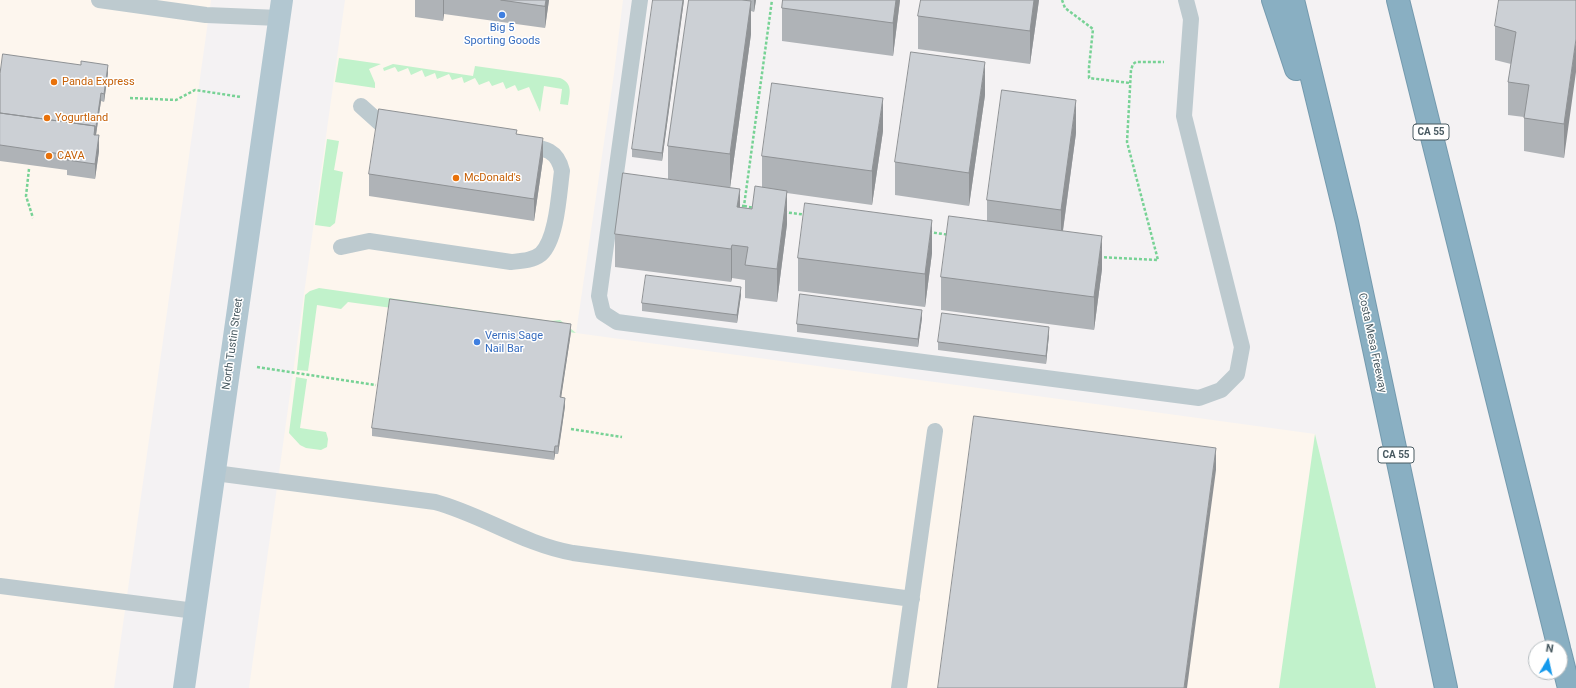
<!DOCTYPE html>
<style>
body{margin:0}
#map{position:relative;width:1576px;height:688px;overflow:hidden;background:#f4f2f3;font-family:Roboto,sans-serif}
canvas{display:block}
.north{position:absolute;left:1528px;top:640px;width:40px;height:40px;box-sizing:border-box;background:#fff;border:1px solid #b6bdc0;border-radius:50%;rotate:9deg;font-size:11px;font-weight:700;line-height:16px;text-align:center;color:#495a61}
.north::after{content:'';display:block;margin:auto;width:14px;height:18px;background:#1499ec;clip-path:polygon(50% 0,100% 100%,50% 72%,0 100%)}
</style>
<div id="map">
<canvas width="1576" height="688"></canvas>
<div class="north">N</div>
</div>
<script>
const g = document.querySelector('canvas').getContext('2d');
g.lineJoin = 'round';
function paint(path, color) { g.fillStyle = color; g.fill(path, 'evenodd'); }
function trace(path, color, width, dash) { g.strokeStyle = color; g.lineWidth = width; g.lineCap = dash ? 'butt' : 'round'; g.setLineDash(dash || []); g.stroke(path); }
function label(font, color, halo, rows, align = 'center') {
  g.font = font + ' Roboto,sans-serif'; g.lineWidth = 3; g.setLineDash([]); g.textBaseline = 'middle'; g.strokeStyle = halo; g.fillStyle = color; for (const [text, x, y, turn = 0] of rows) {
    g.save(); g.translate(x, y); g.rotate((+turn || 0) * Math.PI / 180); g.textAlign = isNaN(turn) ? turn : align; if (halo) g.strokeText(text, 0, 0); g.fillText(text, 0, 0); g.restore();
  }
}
const commercial = new Path2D(`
 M 0,0 L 211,0 L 114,688 L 0,688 Z
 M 345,0 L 623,0 L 614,74 L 576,333 L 1315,434 L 1376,688 L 249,688 Z`);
const green = new Path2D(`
 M 339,58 L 381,64 L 369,69 L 375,83 L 375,88 L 335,82 Z
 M 393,64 L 473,76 L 475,66 L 560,78 C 573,83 570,94 568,105 L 560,104 L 562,89 L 544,86 L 540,112 L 529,87 L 518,91 L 515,85 L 506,89 L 503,82 L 492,86 L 489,81 L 479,85 L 475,78 L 464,83 L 462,77 L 452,80 L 449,74 L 437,79 L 435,73 L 425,77 L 422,70 L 411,75 L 408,68 L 398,72 L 395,67 L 384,71 L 383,68 Z
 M 327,139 L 339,141 L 334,170 L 343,172 L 335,223 L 330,227 L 315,225 Z
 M 319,288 L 550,321 L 560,320 L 576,333 L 348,302 L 341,309 L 317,305 L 308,371 L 297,370 L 305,295 L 310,291 Z
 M 296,377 L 307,379 L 300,428 L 326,432 L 328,439 L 327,447 L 321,450 L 306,448 L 300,445 L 289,433 Z
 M 1315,434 L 1376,688 L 1279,688 Z`);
const path = new Path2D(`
 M 1062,0 L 1065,8 L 1093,29 L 1089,67 L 1089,78 L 1130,83
 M 130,98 L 176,100 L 195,90 L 241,97
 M 29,169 L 26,196 L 33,218
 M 737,205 L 744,206 L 772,0
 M 744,206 L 754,208
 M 784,212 L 807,215
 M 929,232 L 950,235
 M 1099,257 L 1158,260 L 1127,142 L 1131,70 L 1133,64 L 1136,62 L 1164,62
 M 257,367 L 376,385
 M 571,429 L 622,437`);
const lane = new Path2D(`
 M 99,0 L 206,15 L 279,18
 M 640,0 L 599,296 L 603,313 L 617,322 L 1199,398 L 1221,390 L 1237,374 L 1242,347 L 1184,116 L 1191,19 L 1186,0
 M 361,106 L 381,124 L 398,126
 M 341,247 L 369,241 L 511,262 C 521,261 532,261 541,254 C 557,239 559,193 562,171 C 557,148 542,148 522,145
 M 215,473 L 435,502 C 483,515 523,544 573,553 L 912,599
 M 0,586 L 195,611
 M 899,688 L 935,431`);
const primary = new Path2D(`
 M 184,688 L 282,0`);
const highway = new Path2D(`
 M 1273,0 L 1296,69
 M 1293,0 L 1347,222 L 1446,688
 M 1398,0 L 1559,648
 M 1560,652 L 1569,688`);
const wall = new Path2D(`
 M 415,0 L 549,0 L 545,28 L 444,14 L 443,21 L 415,17 Z
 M 684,0 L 662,161 L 632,157 L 632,149 Z
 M 689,0 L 756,0 L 754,12 L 751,11 L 751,34 L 730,188 L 668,179 L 668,146 Z
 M 783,0 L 900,0 L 893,56 L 782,41 L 782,8 Z
 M 1039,0 L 1030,64 L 918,49 L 918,16 Z
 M 1576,0 L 1564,158 L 1524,151 L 1524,117 L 1508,115 L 1508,82 L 1511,64 L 1495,60 L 1495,26 Z
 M 108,73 L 104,102 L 101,101 L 96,135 L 99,151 L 95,179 L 67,175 L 67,170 L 0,161 L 0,74 Z
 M 985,95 L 969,206 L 895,195 L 895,162 Z
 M 883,131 L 872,205 L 787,193 L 787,224 L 777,302 L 745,298 L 745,280 L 732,278 L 731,282 L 615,267 L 615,234 L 740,207 L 752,209 L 762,187 L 762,156 Z
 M 1076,133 L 1063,231 L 1102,269 L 1094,330 L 941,310 L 941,277 L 987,221 L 987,200 Z
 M 517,134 L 543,159 L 534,221 L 369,196 L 369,174 Z
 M 932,253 L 925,307 L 798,291 L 798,258 Z
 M 741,295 L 737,323 L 642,311 L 642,303 Z
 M 922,318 L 918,347 L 797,332 L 797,324 Z
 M 571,332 L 561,397 L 565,406 L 562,428 L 558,454 L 555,454 L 554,460 L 372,436 L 372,428 Z
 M 1049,335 L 1046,364 L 938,350 L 938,342 Z`);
const shadedWall = new Path2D(`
 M 443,0 L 444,0 L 444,14 L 443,21 Z
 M 546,0 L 549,0 L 545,28 L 545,6 Z
 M 683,0 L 684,0 L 662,161 L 662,153 Z
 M 754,0 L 756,0 L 754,12 Z
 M 896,0 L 900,0 L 893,56 L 893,23 Z
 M 1034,0 L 1039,0 L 1030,64 L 1030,31 Z
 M 751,1 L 751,34 L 730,188 L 730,154 Z
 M 1576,39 L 1576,72 L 1564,158 L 1564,124 Z
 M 985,62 L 985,95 L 969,206 L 969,173 Z
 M 108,65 L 108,73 L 104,102 L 104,94 Z
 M 101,93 L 101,101 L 95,141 L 94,135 Z
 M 883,98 L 883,131 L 872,205 L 872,171 Z
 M 1076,100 L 1076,133 L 1061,244 L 1061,210 Z
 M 99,135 L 99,151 L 95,179 L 95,164 Z
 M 543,138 L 543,159 L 534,221 L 534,199 Z
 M 740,189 L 740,222 L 737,207 Z
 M 787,191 L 787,224 L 777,302 L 777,269 Z
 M 932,220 L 932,253 L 925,307 L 925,274 Z
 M 1102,236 L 1102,269 L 1094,330 L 1094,297 Z
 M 732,245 L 732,278 L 731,282 L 731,249 Z
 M 741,287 L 741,295 L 737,323 L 737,315 Z
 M 922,310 L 922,318 L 918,347 L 918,339 Z
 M 571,324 L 571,332 L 560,405 L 560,397 Z
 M 1049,327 L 1049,335 L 1046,364 L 1046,356 Z
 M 565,398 L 565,406 L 558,454 L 558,446 Z
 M 555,446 L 555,454 L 554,460 L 554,452 Z
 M 1216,448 L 1216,470 L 1187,688 L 1184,688 Z`);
const building = new Path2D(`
 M 501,0 L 546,0 L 545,6 Z
 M 653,0 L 683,0 L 662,153 L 632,149 Z
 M 689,0 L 742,0 L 751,1 L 730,154 L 668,146 Z
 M 783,0 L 896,0 L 893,23 L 782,8 Z
 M 921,0 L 1034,0 L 1030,31 L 918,16 Z
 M 1499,0 L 1576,0 L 1576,39 L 1564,124 L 1524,118 L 1529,85 L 1508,82 L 1516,32 L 1495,26 Z
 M 911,52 L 985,62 L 969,173 L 895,162 Z
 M 3,54 L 81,65 L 81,61 L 108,65 L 104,94 L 101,93 L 95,133 L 95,126 L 0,113 L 0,74 Z
 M 772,83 L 883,98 L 872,171 L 762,156 Z
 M 1002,90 L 1076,100 L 1061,210 L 987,200 Z
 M 379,109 L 517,130 L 516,134 L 543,138 L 534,199 L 369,174 Z
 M 0,113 L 95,126 L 94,135 L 99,135 L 95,164 L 67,160 L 68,155 L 0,145 Z
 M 623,173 L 740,189 L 737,207 L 752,209 L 755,186 L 787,191 L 777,269 L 745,265 L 748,247 L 732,245 L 731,249 L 615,234 Z
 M 805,203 L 932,220 L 925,274 L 798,258 Z
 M 949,216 L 1102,236 L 1094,297 L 941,277 Z
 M 646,275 L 741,287 L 737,315 L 642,303 Z
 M 800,294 L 922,310 L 918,339 L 797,324 Z
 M 390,299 L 571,324 L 560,397 L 565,398 L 562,420 L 558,446 L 555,446 L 554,452 L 372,428 Z
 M 942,313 L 1049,327 L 1046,356 L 938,342 Z
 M 974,416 L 1216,448 L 1184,688 L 938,688 Z`);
const markers = [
 [502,15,4,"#3f7fe0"],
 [54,82,4,"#e8710a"],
 [47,118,4,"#e8710a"],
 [49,156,4,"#e8710a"],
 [456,178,4,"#e8710a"],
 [477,342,4,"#3f7fe0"]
];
const shields = [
 [1431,132,36],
 [1396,455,36]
];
const shieldNames = [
 ["CA 55",1431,132],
 ["CA 55",1396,455]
];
const shopNames = [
 ["Big 5",502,28],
 ["Sporting Goods",502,41],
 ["Vernis Sage",485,336,"left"],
 ["Nail Bar",485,349,"left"]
];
const foodNames = [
 ["Panda Express",62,82],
 ["Yogurtland",55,118],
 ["CAVA",57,156],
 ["McDonald's",464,178]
];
const streetNames = [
 ["Costa Mesa Freeway",1372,343,78],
 ["North Tustin Street",233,344,-82]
];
paint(commercial, '#fdf6ee');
paint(green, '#c1f2cb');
trace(highway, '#749aae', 24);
trace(path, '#77d295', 2.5, [3, 2]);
trace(lane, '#bdcacf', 16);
trace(primary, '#b2c7d1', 22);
trace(highway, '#89afc2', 22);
paint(wall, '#afb3b7');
paint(shadedWall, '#8f9295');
paint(building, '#ccd0d5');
trace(building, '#8f9295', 1);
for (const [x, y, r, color] of markers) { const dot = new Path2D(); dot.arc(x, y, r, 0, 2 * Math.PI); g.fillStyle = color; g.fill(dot); trace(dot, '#fff', 1.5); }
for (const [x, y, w] of shields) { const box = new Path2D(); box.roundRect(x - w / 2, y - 8, w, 16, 3); g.fillStyle = '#fff'; g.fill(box); trace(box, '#495a61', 1); }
label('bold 10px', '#495a61', null, shieldNames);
label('11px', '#366cbe', '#fff', shopNames);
label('11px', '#c56008', '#fff', foodNames, 'left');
label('11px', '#495a61', '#fff', streetNames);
</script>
